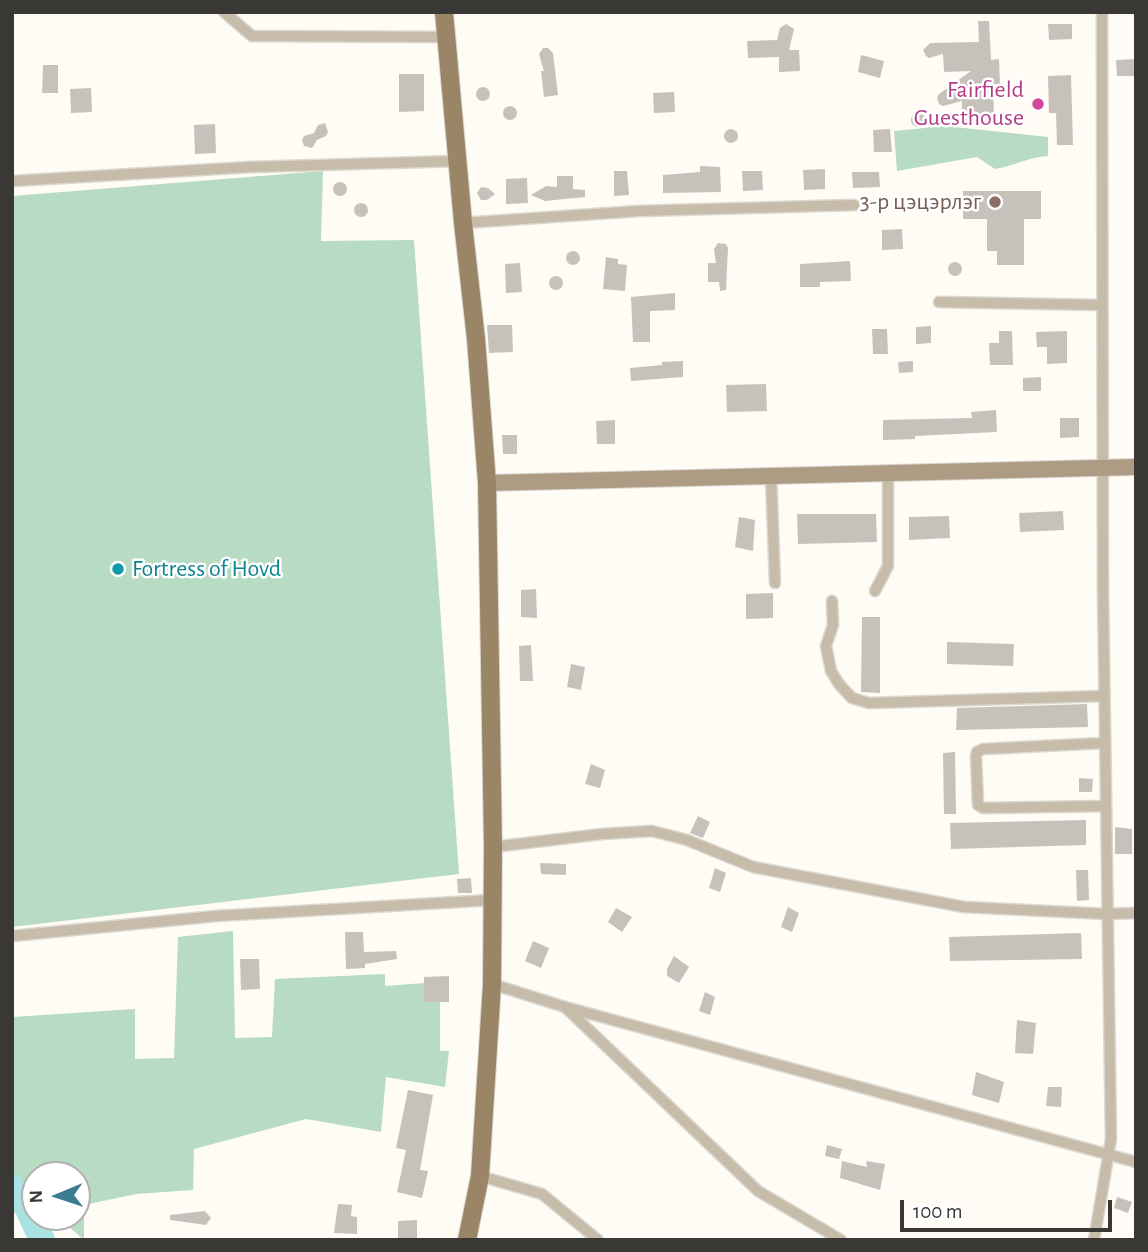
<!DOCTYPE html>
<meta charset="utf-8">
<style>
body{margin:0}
#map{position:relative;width:1148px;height:1252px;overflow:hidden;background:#fffbf5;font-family:"Alegreya Sans",sans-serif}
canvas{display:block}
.frame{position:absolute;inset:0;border:14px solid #393835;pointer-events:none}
.north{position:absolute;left:21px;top:1161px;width:70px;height:70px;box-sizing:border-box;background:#fff;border:2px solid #b0afae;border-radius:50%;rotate:268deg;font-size:19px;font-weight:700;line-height:28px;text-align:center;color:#393835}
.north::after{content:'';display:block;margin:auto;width:24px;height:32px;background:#3d7c90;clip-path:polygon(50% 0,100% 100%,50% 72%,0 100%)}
.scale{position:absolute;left:900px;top:1200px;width:212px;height:32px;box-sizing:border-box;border:4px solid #393835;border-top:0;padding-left:9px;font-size:21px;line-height:24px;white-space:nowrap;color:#393835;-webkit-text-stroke:5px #fff;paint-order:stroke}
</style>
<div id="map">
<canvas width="1148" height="1252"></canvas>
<div class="frame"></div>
<div class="north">N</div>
<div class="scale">100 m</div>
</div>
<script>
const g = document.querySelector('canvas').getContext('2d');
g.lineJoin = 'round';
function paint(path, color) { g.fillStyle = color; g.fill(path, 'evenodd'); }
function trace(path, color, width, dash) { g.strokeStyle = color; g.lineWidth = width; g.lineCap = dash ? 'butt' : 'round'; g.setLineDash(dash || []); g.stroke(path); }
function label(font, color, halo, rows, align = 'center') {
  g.font = font + ' "Alegreya Sans",sans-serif'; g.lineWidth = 5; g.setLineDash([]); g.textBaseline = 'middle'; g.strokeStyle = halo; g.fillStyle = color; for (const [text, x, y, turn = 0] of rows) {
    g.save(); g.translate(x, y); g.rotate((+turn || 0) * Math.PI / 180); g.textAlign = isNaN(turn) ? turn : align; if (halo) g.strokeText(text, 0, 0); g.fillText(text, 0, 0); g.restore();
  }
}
const green = new Path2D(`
 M 945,126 L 1048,137 L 1048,156 C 1029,157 1014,166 995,169 L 977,157 L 897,171 L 894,131 Z
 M 323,171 L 321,241 L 414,240 L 459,874 L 12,927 L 12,196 Z
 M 233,931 L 235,1038 L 272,1037 L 275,979 L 385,974 L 385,986 L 424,983 L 424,1002 L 440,1002 L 440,1051 L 449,1051 L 445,1087 L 386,1077 L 381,1132 L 306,1119 L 194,1149 L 193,1190 L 136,1194 L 84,1205 L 84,1240 L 58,1217 L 77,1217 L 77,1175 L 35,1175 L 35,1196 L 12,1176 L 12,1017 L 135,1009 L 135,1059 L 174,1058 L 178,937 Z`);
const river = new Path2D(`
 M 12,1187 L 28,1209 L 42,1240`);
const building = new Path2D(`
 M 978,21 L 989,21 L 991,60 L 999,59 L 1000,84 L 993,84 L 994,119 L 962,121 L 962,101 L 943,106 L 939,104 L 937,98 L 939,94 L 971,71 L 944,72 L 943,54 L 929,58 L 926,56 L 923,50 L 930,43 L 979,42 Z
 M 786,24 L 794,29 L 789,50 L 799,50 L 800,71 L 779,72 L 779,57 L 748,58 L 747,41 L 777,40 L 780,28 Z
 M 1048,24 L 1072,24 L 1072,39 L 1049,40 Z
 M 543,48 L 548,48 L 553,53 L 558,95 L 544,97 L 541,71 L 544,71 L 539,54 Z
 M 861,55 L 884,61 L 880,78 L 858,72 Z
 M 1136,59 L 1136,76 L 1117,76 L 1116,60 Z
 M 43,65 L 58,65 L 58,93 L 42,93 Z
 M 399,74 L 424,74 L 424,111 L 399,112 Z
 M 1071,75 L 1073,145 L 1057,145 L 1056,113 L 1049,113 L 1048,76 Z
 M476 94a7 7 0 1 1 14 0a7 7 0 1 1-14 0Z
 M 91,88 L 92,112 L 71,113 L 70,89 Z
 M 674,92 L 675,112 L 654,113 L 653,93 Z
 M503 113a7 7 0 1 1 14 0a7 7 0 1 1-14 0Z
 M911 120a7 7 0 1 1 14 0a7 7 0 1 1-14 0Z
 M 325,123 L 328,132 L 326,136 L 317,140 L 312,148 L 304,146 L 302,140 L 304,136 L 314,133 L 318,125 Z
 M 215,124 L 216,153 L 195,154 L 194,125 Z
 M724 136a7 7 0 1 1 14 0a7 7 0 1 1-14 0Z
 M 890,129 L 892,152 L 874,152 L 873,130 Z
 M 700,166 L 720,167 L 721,192 L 663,193 L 663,175 L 700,172 Z
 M 825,169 L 825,189 L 804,190 L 803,170 Z
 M 614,171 L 627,171 L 629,195 L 614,196 Z
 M 742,171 L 762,171 L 763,190 L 743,191 Z
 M 852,172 L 879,172 L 880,187 L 853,188 Z
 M 557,176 L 573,176 L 573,189 L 585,190 L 585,197 L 545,201 L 531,195 L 546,186 L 557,187 Z
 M 527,178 L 528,203 L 506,204 L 506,179 Z
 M333 189a7 7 0 1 1 14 0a7 7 0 1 1-14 0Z
 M 481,187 L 488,188 L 495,194 L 487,200 L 481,200 L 477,193 Z
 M 963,191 L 1041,191 L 1041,219 L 1024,219 L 1024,265 L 997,265 L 997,251 L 987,251 L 987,219 L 963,219 Z
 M354 210a7 7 0 1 1 14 0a7 7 0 1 1-14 0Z
 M 902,229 L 903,249 L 882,250 L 882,230 Z
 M 718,243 L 726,244 L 728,248 L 726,290 L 720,291 L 719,282 L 708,282 L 708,263 L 716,263 L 714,249 Z
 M566 258a7 7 0 1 1 14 0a7 7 0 1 1-14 0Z
 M 606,257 L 618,259 L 618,264 L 627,265 L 625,291 L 603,289 Z
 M 850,261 L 851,281 L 820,282 L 820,287 L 800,287 L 800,264 Z
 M948 269a7 7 0 1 1 14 0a7 7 0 1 1-14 0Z
 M 520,263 L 522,292 L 506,293 L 505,264 Z
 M549 283a7 7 0 1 1 14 0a7 7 0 1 1-14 0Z
 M 675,293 L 675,310 L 650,311 L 650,342 L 633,342 L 631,297 Z
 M 487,325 L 512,325 L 513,352 L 489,353 Z
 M 931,326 L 931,343 L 916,344 L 916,327 Z
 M 872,329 L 887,329 L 888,354 L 873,354 Z
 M 999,331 L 1012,331 L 1013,365 L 990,365 L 989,343 L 999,343 Z
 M 1067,331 L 1067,363 L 1047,364 L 1047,347 L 1037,347 L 1036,332 Z
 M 683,361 L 683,377 L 631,381 L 630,368 L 662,365 L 662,362 Z
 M 913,361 L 913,372 L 899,373 L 898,362 Z
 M 1041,377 L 1041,391 L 1023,391 L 1023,378 Z
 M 766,384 L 767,411 L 727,412 L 726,385 Z
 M 996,410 L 997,432 L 915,436 L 915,439 L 883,440 L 883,420 L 972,418 L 971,412 Z
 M 1060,418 L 1079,418 L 1079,437 L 1060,438 Z
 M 615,420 L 615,444 L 597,444 L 596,421 Z
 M 502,435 L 517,435 L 517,454 L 503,454 Z
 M 1063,511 L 1064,530 L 1020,532 L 1019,513 Z
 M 797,514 L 876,514 L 877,542 L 798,544 Z
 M 949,516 L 950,538 L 909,540 L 909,517 Z
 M 739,517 L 755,520 L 753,551 L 735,547 Z
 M 536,589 L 537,618 L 521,617 L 521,590 Z
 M 773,593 L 773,618 L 746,619 L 746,594 Z
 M 862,617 L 880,617 L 880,693 L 861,692 Z
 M 947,642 L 1014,644 L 1013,666 L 947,664 Z
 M 531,645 L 533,681 L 520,681 L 519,646 Z
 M 571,664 L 585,667 L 581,690 L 567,687 Z
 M 1087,704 L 1088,727 L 956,730 L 957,708 Z
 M 955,752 L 956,814 L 944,814 L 943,753 Z
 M 591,764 L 605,770 L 600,788 L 585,784 Z
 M 1079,778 L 1093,779 L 1092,792 L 1079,792 Z
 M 698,816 L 710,822 L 703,838 L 690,833 Z
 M 1086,820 L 1086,845 L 951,849 L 950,823 Z
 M 1115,827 L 1132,829 L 1132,854 L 1115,854 Z
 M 540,863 L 566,864 L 566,875 L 541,874 Z
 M 715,868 L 726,873 L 720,892 L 709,888 Z
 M 1076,870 L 1088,870 L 1089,900 L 1077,901 Z
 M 471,878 L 472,893 L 458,893 L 457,879 Z
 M 788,907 L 799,913 L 792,932 L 781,927 Z
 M 616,908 L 632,917 L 622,932 L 608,922 Z
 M 345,932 L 363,932 L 364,952 L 396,951 L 397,959 L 365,964 L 365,968 L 346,969 Z
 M 1081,933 L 1082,959 L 950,961 L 949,937 Z
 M 533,941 L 549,948 L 541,968 L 525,961 Z
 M 674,956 L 689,967 L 679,983 L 667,976 L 667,969 Z
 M 240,959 L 259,959 L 260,989 L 241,990 Z
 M 449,976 L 449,1002 L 424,1002 L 424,977 Z
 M 705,992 L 715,997 L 710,1015 L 699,1011 Z
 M 1017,1020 L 1036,1023 L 1033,1054 L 1015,1053 Z
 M 976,1072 L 1004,1082 L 999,1103 L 972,1095 Z
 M 1048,1087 L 1062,1087 L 1061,1107 L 1046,1106 Z
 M 408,1090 L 433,1095 L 420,1170 L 428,1171 L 422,1198 L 397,1192 L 406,1150 L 396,1148 Z
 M 827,1145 L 842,1149 L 839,1159 L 825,1156 Z
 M 842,1161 L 867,1167 L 866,1161 L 885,1164 L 880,1190 L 840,1178 Z
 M 1117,1197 L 1132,1202 L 1128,1213 L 1114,1208 Z
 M 338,1204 L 352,1205 L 351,1216 L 357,1217 L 357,1234 L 334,1233 Z
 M 205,1211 L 211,1218 L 206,1225 L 170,1220 L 170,1215 Z
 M 417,1220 L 417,1240 L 398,1240 L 398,1221 Z`);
const minor = new Path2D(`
 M 224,12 L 252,36 L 447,37
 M 12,181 L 251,167 L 458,161
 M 463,223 L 639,211 L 854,205
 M 939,302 L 1102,305
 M 771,476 L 775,583
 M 875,591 L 888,566 L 888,473
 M 832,601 L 833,625 L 826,646 L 831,671 L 839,684 L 852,698 L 869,703 L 1104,696
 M 1104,743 L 983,749 L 977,752 L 976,756 L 978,805 L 983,808 L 1105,806
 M 493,847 L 602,834 L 652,831 L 687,840 L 753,867 L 964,907 L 1107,914 L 1136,913
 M 12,936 L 216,916 L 492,900
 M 492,984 L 565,1007 L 758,1191 L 841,1240
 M 565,1007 L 1136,1162
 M 480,1176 L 542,1194 L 598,1240
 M 1094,1240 L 1111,1139 L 1103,592 L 1102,12`);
const secondary = new Path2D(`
 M 487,483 L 1136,467`);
const primary = new Path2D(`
 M 444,12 L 463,223 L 476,339 L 487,483 L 493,847 L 492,984 L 480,1176 L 467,1240`);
const markers = [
 [1038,104,7,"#d1479c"],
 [995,202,7,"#8d6e63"],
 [118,569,7,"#0f9aa8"]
];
const hotelNames = [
 ["Fairfield",1024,90],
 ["Guesthouse",1024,118]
];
const educationNames = [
 ["3-р цэцэрлэг",981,202]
];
const cultureNames = [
 ["Fortress of Hovd",132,569]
];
paint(green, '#b8dbc3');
trace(river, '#a8e2e3', 26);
paint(building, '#c7c1bc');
trace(minor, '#dbd8d2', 13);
trace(secondary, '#dbd8d2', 18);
trace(primary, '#dbd8d2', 20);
trace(minor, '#c7bbaa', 10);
trace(secondary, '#ad9b83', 16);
trace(primary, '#9a8566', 18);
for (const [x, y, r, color] of markers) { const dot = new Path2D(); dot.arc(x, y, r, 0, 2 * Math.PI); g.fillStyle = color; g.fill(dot); trace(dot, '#fff', 2.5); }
label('24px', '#b23c85', '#fff', hotelNames, 'right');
label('24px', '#785e54', '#fff', educationNames, 'right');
label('24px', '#0d838f', '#fff', cultureNames, 'left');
</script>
